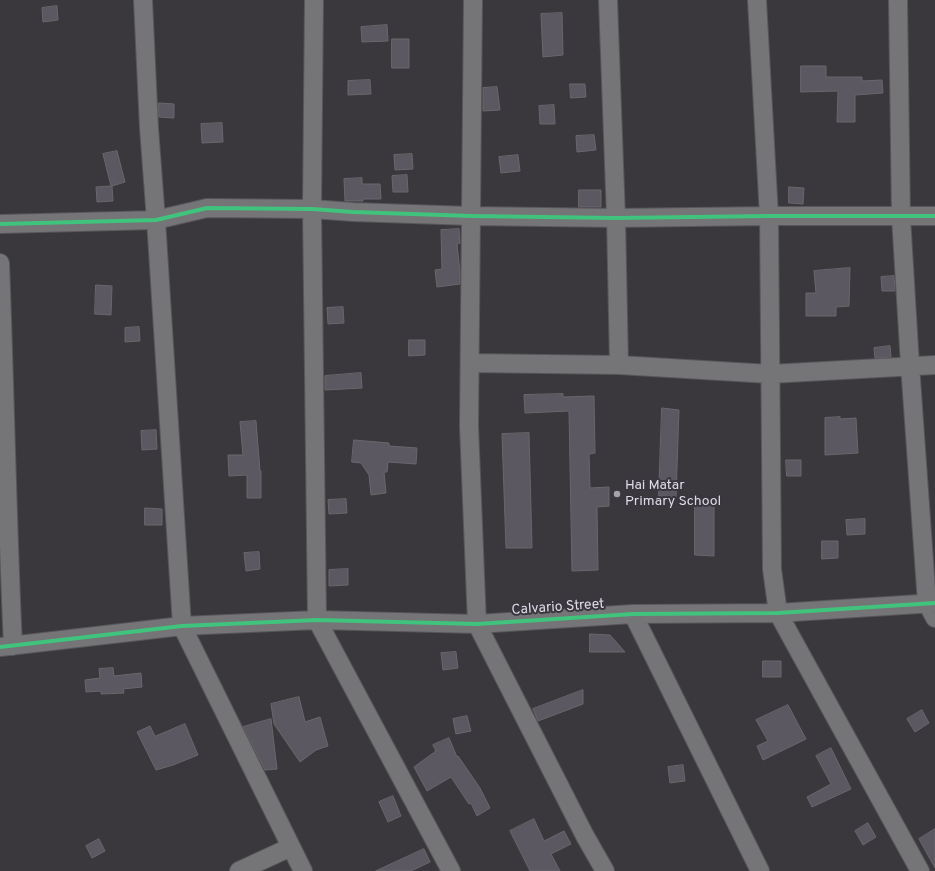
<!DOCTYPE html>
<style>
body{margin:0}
canvas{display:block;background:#3a383d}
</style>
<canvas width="935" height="871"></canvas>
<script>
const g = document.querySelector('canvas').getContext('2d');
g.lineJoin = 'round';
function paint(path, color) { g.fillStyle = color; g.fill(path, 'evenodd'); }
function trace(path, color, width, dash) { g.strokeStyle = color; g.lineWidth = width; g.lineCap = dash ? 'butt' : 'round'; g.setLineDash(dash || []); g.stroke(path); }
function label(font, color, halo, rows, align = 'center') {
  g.font = font + ' Overpass,sans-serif'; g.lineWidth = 4; g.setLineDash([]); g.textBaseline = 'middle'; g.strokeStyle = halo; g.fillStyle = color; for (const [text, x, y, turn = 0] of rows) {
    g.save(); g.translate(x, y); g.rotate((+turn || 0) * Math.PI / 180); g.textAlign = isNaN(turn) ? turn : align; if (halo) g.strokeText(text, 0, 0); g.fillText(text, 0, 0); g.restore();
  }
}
const building = new Path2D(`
 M 57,6 L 58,20 L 43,22 L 42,8 Z
 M 562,13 L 563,55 L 543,57 L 541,14 Z
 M 387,25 L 388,41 L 362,42 L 361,27 Z
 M 392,39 L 409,39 L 409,68 L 392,68 Z
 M 801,66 L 826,66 L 826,77 L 862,77 L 862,81 L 882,80 L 883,93 L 855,95 L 855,122 L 837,122 L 838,91 L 801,92 Z
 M 370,80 L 371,94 L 348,95 L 348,81 Z
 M 570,84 L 585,84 L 586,97 L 571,98 Z
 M 497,87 L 500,110 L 483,111 L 483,88 Z
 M 159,103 L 174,104 L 174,118 L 159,117 Z
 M 554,105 L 555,124 L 540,124 L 539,106 Z
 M 222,123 L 223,142 L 202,143 L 201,124 Z
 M 594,135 L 596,150 L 577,152 L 576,136 Z
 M 117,151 L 125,182 L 112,186 L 113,201 L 97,202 L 96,187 L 111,186 L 103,154 Z
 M 412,154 L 413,169 L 395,170 L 394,155 Z
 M 518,155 L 520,171 L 501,173 L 499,157 Z
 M 407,175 L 408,192 L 393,192 L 392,176 Z
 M 362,178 L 362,184 L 380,184 L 381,199 L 363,199 L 363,201 L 345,201 L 344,179 Z
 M 789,187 L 804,188 L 803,204 L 789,203 Z
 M 579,190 L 601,190 L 601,207 L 579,207 Z
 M 459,229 L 460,243 L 457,244 L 460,272 L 460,284 L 437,287 L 435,270 L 442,269 L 441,230 Z
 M 850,268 L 849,306 L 836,307 L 836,316 L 806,316 L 806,293 L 816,293 L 814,271 Z
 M 894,276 L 895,291 L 882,291 L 881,277 Z
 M 96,285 L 112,286 L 111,315 L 95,314 Z
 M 343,307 L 344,323 L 328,324 L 327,308 Z
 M 139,327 L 140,341 L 125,342 L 125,328 Z
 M 409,340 L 425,340 L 425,355 L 409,356 Z
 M 890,346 L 891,357 L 875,358 L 874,348 Z
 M 361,373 L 362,388 L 325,390 L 325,376 Z
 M 563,394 L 563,397 L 594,396 L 595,453 L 589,454 L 590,488 L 609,487 L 609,506 L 597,507 L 598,570 L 572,571 L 569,411 L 525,413 L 524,395 Z
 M 662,408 L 679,410 L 676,497 L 659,496 Z
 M 840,417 L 840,419 L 856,418 L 858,453 L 825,455 L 825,418 Z
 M 256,421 L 260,471 L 261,471 L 261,498 L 247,498 L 247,475 L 229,476 L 228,455 L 243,455 L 240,422 Z
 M 156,430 L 157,449 L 142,450 L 141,431 Z
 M 529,433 L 532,548 L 506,548 L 502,434 Z
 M 354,440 L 389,443 L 389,446 L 417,448 L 416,464 L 388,462 L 387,472 L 384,472 L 386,493 L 371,495 L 369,475 L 361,463 L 352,462 Z
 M 786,460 L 801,460 L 801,476 L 787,476 Z
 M 346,499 L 347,513 L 329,514 L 328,500 Z
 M 695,499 L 714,506 L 714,556 L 695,555 Z
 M 145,508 L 162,509 L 162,525 L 145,525 Z
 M 865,519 L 865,534 L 847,535 L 846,520 Z
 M 822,541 L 838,541 L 838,558 L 822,559 Z
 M 259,552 L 260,569 L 246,571 L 244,553 Z
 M 348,569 L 348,585 L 329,586 L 329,570 Z
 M 590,634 L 610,635 L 625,652 L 590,652 Z
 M 456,652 L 458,668 L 443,670 L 441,653 Z
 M 763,661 L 781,661 L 781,677 L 763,677 Z
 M 113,668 L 114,676 L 141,673 L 142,687 L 123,689 L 124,693 L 101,694 L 101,691 L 86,692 L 85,680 L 100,678 L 99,669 Z
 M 583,690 L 583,704 L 538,721 L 533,709 Z
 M 299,697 L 305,722 L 320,717 L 328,746 L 316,750 L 300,762 L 274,724 L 271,704 Z
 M 788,705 L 806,739 L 763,760 L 757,746 L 768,741 L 756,720 Z
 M 922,710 L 929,723 L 915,732 L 907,719 Z
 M 467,716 L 471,731 L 456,734 L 453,719 Z
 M 271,719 L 277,769 L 265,770 L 243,727 Z
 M 185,724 L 198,755 L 173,765 L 156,770 L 137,732 L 150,726 L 155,736 Z
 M 449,738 L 457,757 L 458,756 L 480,788 L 490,808 L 477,816 L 471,803 L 469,804 L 451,777 L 427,791 L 414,767 L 436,751 L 433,745 Z
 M 831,748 L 851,789 L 812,807 L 807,797 L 831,784 L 816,756 Z
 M 683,765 L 685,781 L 670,783 L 668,767 Z
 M 393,796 L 401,816 L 388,822 L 379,802 Z
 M 534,819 L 544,841 L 564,831 L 571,844 L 551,854 L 560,871 L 530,871 L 510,831 Z
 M 868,823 L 876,837 L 863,845 L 855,831 Z
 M 935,829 L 935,868 L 919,839 Z
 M 99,839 L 105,851 L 92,858 L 86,846 Z
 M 424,849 L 430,862 L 411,871 L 376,871 Z`);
const minor = new Path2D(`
 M 143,0 L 149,128 L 156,220 L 182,626 L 303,871
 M 314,0 L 312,209 L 317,620 L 451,871
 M 473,0 L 469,426 L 477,624 L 585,836 L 605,871
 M 608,0 L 616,218 L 619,365
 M 757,0 L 769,216 L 772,569 L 778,613 L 920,871
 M 898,0 L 901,217 L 910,365 L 927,603 L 935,618
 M 0,224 L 156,220 L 207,208 L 312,209 L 353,212 L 471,216 L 616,218 L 769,216 L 935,216
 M 0,263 C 5,391 7,519 13,646
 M 470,363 L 619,365 L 770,374 L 935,365
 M 633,614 L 760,871
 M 0,647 L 182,626 L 317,620 L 477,624 L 633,614 L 778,613 L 935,603
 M 239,871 L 291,847`);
const cycleway = new Path2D(`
 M 0,224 L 156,220 L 207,208 L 312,209 L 353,212 L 471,216 L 616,218 L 769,216 L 935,216
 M 0,647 L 182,626 L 317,620 L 477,624 L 633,614 L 778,613 L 935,603`);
const markers = [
 [617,494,4,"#a5a3a9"]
];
const poiNames = [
 ["Hai Matar",625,486],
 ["Primary School",625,502]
];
const streetNames = [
 ["Calvario Street",558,608,-4]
];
paint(building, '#5c5862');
trace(building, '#68676b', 1);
trace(minor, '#57565a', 20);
trace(minor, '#757477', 18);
trace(cycleway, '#40c37c', 4);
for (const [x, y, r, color] of markers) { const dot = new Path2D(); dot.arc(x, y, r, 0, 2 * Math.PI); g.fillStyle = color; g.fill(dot); trace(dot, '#39363f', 1.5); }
label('14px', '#dfdde3', '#39363f', poiNames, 'left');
label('14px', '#dfdde3', '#39363f', streetNames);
</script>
